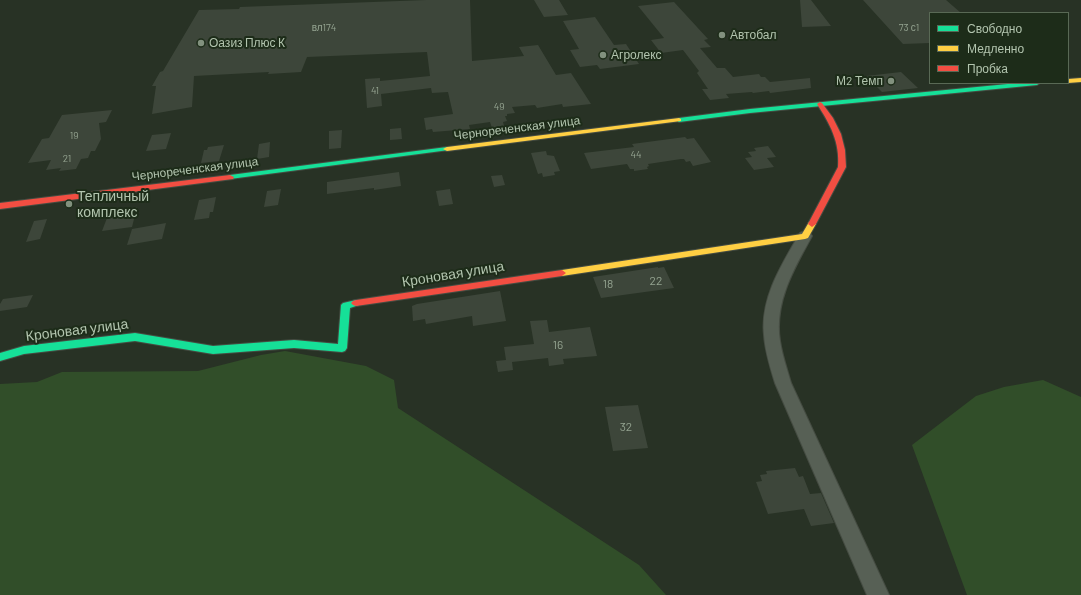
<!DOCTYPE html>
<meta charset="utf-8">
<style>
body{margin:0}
#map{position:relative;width:1081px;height:595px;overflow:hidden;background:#283225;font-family:Barlow,sans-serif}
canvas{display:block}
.legend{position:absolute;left:929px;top:12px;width:140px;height:72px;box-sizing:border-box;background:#1d2c19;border:1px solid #596955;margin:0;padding:5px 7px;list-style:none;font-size:12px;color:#b2c4ae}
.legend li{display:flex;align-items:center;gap:8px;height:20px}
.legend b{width:20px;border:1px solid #596955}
</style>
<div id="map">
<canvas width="1081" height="595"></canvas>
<ul class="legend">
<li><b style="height:5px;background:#16e098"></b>Свободно</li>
<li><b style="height:5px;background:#ffcf43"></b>Медленно</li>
<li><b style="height:5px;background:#f24e42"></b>Пробка</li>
</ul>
</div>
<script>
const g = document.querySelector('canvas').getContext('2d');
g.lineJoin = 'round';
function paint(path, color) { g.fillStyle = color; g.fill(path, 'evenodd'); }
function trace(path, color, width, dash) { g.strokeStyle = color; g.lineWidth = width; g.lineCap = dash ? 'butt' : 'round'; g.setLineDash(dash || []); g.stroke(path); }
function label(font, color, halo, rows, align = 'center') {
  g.font = font + ' Barlow,sans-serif'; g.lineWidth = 4; g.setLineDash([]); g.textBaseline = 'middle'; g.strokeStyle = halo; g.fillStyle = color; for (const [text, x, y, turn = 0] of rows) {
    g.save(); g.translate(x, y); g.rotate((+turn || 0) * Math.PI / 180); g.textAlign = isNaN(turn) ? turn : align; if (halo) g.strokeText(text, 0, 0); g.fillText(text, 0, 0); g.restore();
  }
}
const water = new Path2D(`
 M 285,351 L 366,366 L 394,380 L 398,408 L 639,565 L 666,595 L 0,595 L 0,384 L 37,382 L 62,372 L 198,371 L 261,355 Z
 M 1043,380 L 1081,397 L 1081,595 L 967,595 L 912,445 L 976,396 L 1004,387 Z`);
const building = new Path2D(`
 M 426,0 L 470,0 L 472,61 L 524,56 L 519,47 L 538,45 L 556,75 L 571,73 L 591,104 L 563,107 L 562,104 L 537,108 L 535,105 L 512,107 L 515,113 L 507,114 L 507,116 L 505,116 L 507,121 L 503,122 L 504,126 L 492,128 L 490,122 L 469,125 L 470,129 L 433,132 L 432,129 L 426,130 L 424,118 L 453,114 L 448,92 L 432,93 L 431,88 L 381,94 L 382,106 L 367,108 L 365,79 L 380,78 L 380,81 L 430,76 L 427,52 L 307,57 L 301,72 L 268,74 L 269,72 L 194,76 L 192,107 L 152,114 L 156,86 L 152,86 L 160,72 L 163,71 L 199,10 L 239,9 L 240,7 Z
 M 534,0 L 559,0 L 568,15 L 544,17 Z
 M 800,0 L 811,0 L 831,26 L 802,27 Z
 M 863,0 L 946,0 L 961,13 L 930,13 L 930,43 L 903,44 Z
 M 674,2 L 708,39 L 704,40 L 711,47 L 700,48 L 717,68 L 725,68 L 733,77 L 759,74 L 761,77 L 765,77 L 770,82 L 810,78 L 811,88 L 770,93 L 769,91 L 753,93 L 752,92 L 726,94 L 729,98 L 710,100 L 702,89 L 708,89 L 697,73 L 699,71 L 683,50 L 661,53 L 651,40 L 664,38 L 638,6 Z
 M 595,17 L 614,45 L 626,44 L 639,64 L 600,69 L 597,65 L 580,67 L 570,50 L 579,49 L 563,21 Z
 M 901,72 L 918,88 L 882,92 L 866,76 Z
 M 112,110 L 106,122 L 99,123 L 101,139 L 95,151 L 91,151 L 88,158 L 81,159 L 76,169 L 59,171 L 61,168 L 46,170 L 51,160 L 28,163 L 42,139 L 49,138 L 62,115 Z
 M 401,128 L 402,139 L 390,140 L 390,129 Z
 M 342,130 L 341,148 L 329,149 L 329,131 Z
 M 171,133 L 166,149 L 146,151 L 152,135 Z
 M 685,137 L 687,139 L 694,138 L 711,162 L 693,166 L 690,161 L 686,162 L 684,159 L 681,159 L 648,164 L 649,166 L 647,167 L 648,169 L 634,171 L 634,169 L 630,169 L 627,164 L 591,169 L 584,153 L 634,147 L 632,144 Z
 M 270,142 L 269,157 L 257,159 L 259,144 Z
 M 224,145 L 219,161 L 201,163 L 204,150 L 207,150 L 208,147 Z
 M 768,146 L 776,157 L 767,158 L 774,167 L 754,170 L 745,158 L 752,157 L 748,152 L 756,151 L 754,148 Z
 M 546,151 L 547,155 L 554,156 L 560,171 L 554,172 L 555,175 L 543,177 L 542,173 L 538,174 L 531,153 Z
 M 399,172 L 401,186 L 374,190 L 374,188 L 327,194 L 327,182 Z
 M 502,175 L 505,185 L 494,187 L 491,176 Z
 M 281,189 L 278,205 L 264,207 L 267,191 Z
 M 450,189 L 453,204 L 439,206 L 436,191 Z
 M 216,197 L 213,212 L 210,212 L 209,218 L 194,220 L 199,200 Z
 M 137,207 L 132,227 L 102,231 L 107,218 L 112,217 L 115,210 Z
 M 47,219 L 40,239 L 26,242 L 34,221 Z
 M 166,223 L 162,239 L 127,245 L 132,229 Z
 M 658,267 L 658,268 L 664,267 L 674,288 L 601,298 L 593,277 Z
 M 500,291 L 506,321 L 473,326 L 472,316 L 426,324 L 425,319 L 413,321 L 412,306 L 417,304 Z
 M 33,295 L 27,307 L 0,311 L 0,304 L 3,299 Z
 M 547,320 L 549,332 L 590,327 L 597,356 L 563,359 L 564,364 L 549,366 L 548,358 L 512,362 L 513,370 L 498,372 L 496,361 L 506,360 L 504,347 L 534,344 L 530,321 Z
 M 638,405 L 648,448 L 613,451 L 605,407 Z
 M 795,468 L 799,477 L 803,476 L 810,494 L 821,493 L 834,523 L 811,526 L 804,509 L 768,514 L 756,482 L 762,481 L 760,475 L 767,474 L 766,471 Z`);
const street = new Path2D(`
 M 805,231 L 810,233 L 812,236 C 794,269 774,302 780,341 C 782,355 787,369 791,383 L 889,595 L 867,595 L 775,383 C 770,367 765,351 764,335 C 760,298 782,264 800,233 Z`);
const fast = new Path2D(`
 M 1018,83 L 1040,83 L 1037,85 L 750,113 L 679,122 L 676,120 L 679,118 L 750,109 Z
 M 447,147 L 449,148 L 449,150 L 230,179 L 226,177 L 230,175 Z
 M 356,300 L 359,301 L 361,303 L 359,305 L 350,308 L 347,348 L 345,351 L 342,352 L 294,348 L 213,354 L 135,341 L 24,354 L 0,361 L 0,353 L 24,346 L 135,333 L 213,346 L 294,340 L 338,344 L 341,305 L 343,303 Z`);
const slow = new Path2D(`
 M 1081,78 L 1081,82 L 1068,83 L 1068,79 Z
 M 679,118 L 681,119 L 681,121 L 447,151 L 443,149 L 447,147 Z
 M 812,221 L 816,224 L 808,238 L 805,239 L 562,276 L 558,273 L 562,270 L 802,234 L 809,222 Z`);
const jam = new Path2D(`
 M 820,102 L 822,103 L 833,118 L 841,134 L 845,150 L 846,167 L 816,224 L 812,227 L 808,224 L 838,167 C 840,142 830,124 817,104 Z
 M 230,175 L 234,177 L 233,179 L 0,209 L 0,203 Z
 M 562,270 L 566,273 L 562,276 L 356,306 L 353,305 L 351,303 L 353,301 L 356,300 Z`);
const markers = [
 [722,35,4,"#82917e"],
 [201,43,4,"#82917e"],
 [603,55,4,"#82917e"],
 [891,81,4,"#82917e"],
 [69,204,4,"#82917e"]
];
const farNumbernames = [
 ["вл174",324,28],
 ["73 с1",909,28],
 ["41",375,91],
 ["49",499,107],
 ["19",74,136],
 ["44",636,155],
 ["21",67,159]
];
const farPoinames = [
 ["Автобал",730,35],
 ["Оазиз Плюс К",209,43],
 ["Агролекс",611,55],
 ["М2 Темп",883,81,"right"]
];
const farStreetnames = [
 ["Чернореченская улица",517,128,-7],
 ["Чернореченская улица",195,169,-7]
];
const numberNames = [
 ["22",656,281],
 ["18",608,284],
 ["16",558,345],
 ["32",626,427]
];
const poiNames = [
 ["Тепличный",77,196],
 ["комплекс",77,212]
];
const streetNames = [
 ["Кроновая улица",453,274,-9],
 ["Кроновая улица",77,330,-7]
];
paint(water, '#314e29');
paint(building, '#3d463a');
trace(street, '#454c42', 2);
trace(fast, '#454c42', 2);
trace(slow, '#454c42', 2);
trace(jam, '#454c42', 2);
paint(street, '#576055');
paint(fast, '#16e098');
paint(slow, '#ffcf43');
paint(jam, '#f24e42');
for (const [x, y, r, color] of markers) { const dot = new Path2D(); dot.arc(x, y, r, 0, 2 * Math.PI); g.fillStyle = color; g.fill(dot); trace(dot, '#1d2c19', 1.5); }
label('10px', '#95a491', null, farNumbernames);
label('12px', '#b2c4ae', '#1d2c19', farPoinames, 'left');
label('12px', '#b2c4ae', '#1d2c19', farStreetnames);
label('12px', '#95a491', null, numberNames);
label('14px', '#b2c4ae', '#1d2c19', poiNames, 'left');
label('14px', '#b2c4ae', '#1d2c19', streetNames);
</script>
